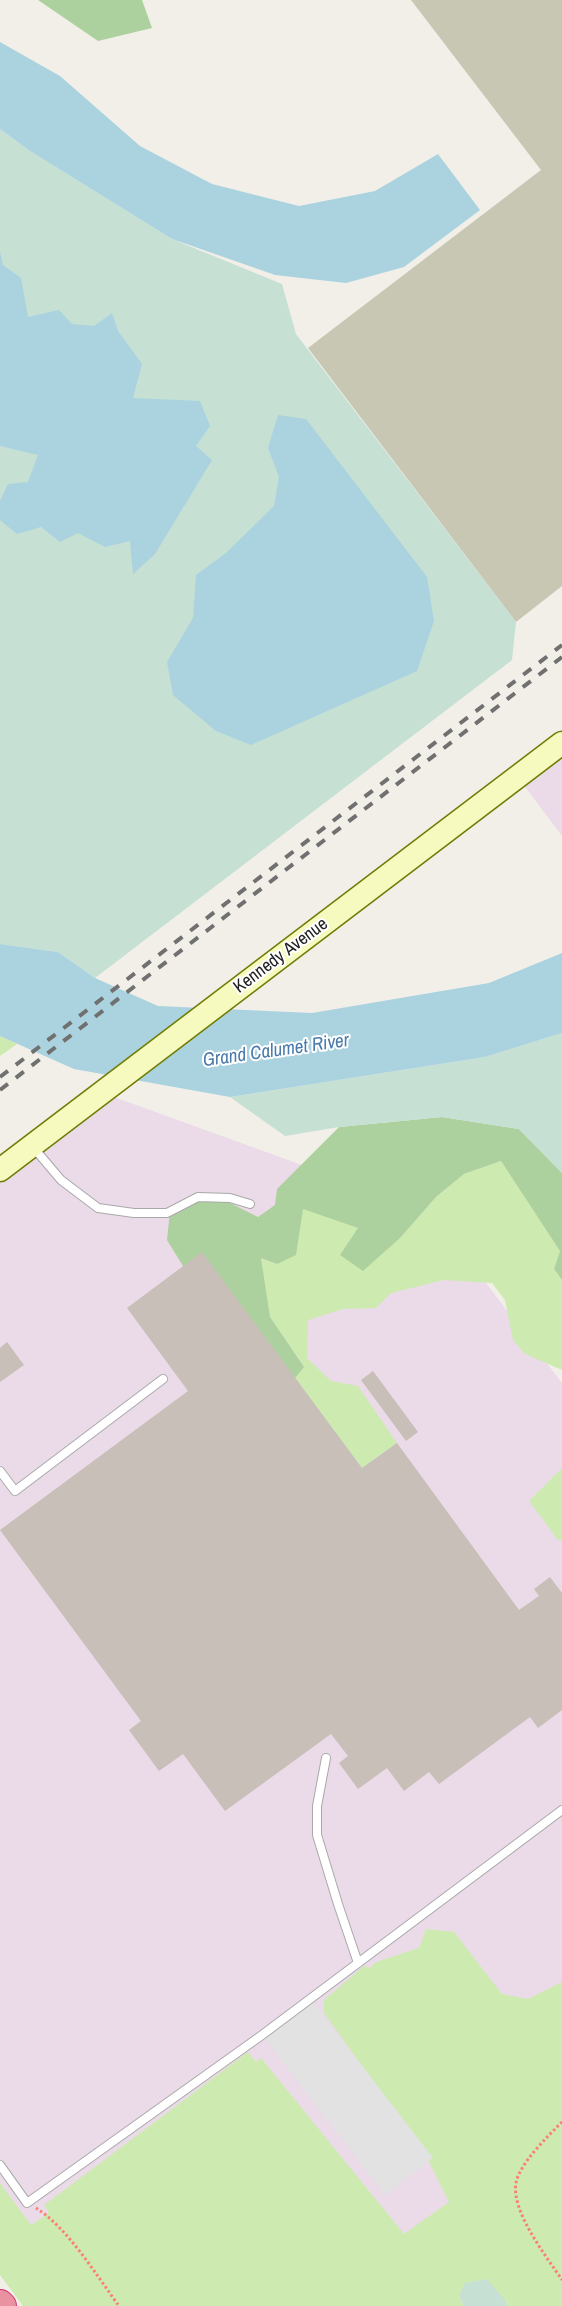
<!DOCTYPE html>
<style>
body{margin:0}
canvas{display:block;background:#f2efe9}
</style>
<canvas width="562" height="2306"></canvas>
<script>
const g = document.querySelector('canvas').getContext('2d');
g.lineJoin = 'round';
function paint(path, color) { g.fillStyle = color; g.fill(path, 'evenodd'); }
function trace(path, color, width, dash) { g.strokeStyle = color; g.lineWidth = width; g.lineCap = dash ? 'butt' : 'round'; g.setLineDash(dash || []); g.stroke(path); }
function label(font, color, halo, rows, align = 'center') {
  g.font = font + ' "Archivo Narrow",sans-serif'; g.lineWidth = 4; g.setLineDash([]); g.textBaseline = 'middle'; g.strokeStyle = halo; g.fillStyle = color; for (const [text, x, y, turn = 0] of rows) {
    g.save(); g.translate(x, y); g.rotate((+turn || 0) * Math.PI / 180); g.textAlign = isNaN(turn) ? turn : align; if (halo) g.strokeText(text, 0, 0); g.fillText(text, 0, 0); g.restore();
  }
}
const industrial = new Path2D(`
 M 562,739 L 562,836 L 516,775 Z
 M 103,1093 L 432,1212 L 562,1383 L 562,2246 L 405,2244 L 0,2262 L 0,1172 Z`);
const construction = new Path2D(`
 M 411,0 L 562,0 L 562,586 L 516,622 L 308,348 L 541,170 Z`);
const grass = new Path2D(`
 M 0,1036 L 17,1044 L 0,1056 Z
 M 501,1161 L 561,1251 L 554,1269 L 562,1280 L 562,1370 L 525,1354 L 513,1340 L 505,1300 L 492,1283 L 444,1280 L 391,1293 L 376,1308 L 343,1309 L 308,1320 L 307,1358 L 331,1381 L 358,1386 L 397,1443 L 362,1468 L 295,1378 L 304,1367 L 270,1317 L 260,1258 L 277,1264 L 303,1208 L 359,1228 L 400,1238 L 436,1197 L 464,1174 Z
 M 562,1468 L 562,1540 L 558,1540 L 529,1501 Z
 M 426,1929 L 454,1932 L 502,1994 L 528,1999 L 562,1982 L 562,2306 L 507,2306 L 506,2301 L 459,2296 L 464,2306 L 23,2306 L 0,2275 L 0,2183 L 31,2225 L 49,2213 L 44,2205 L 248,2052 L 256,2062 L 261,2058 L 404,2234 L 449,2202 L 425,2154 L 324,2013 L 324,2000 L 365,1965 L 368,1969 L 376,1962 L 419,1948 Z`);
const forest = new Path2D(`
 M 38,0 L 142,0 L 152,28 L 98,41 Z
 M 442,1117 L 519,1129 L 562,1173 L 562,1280 L 554,1269 L 560,1251 L 501,1161 L 464,1174 L 436,1197 L 400,1238 L 363,1271 L 340,1255 L 358,1228 L 303,1209 L 296,1255 L 277,1264 L 261,1258 L 270,1317 L 304,1367 L 295,1378 L 183,1266 L 167,1240 L 170,1211 L 193,1199 L 226,1201 L 258,1217 L 275,1205 L 277,1189 L 339,1127 Z`);
const wetland = new Path2D(`
 M 0,129 L 30,151 L 172,239 L 282,284 L 296,334 L 516,622 L 512,660 L 95,978 L 58,952 L 0,944 Z
 M 562,1033 L 562,1173 L 519,1129 L 442,1117 L 339,1127 L 285,1136 L 230,1097 L 485,1057 Z
 M 487,2279 L 506,2301 L 507,2306 L 464,2306 L 459,2296 L 465,2283 Z`);
const parking = new Path2D(`
 M 310,1998 L 433,2158 L 385,2195 L 262,2035 Z`);
const water = new Path2D(`
 M 0,42 L 60,76 L 140,146 L 212,184 L 299,206 L 375,191 L 438,154 L 480,210 L 404,267 L 346,283 L 275,275 L 172,239 L 30,151 L 0,129 Z
 M 0,252 L 3,265 L 21,278 L 28,317 L 59,310 L 72,324 L 94,326 L 112,313 L 118,331 L 142,364 L 133,398 L 200,401 L 210,426 L 196,446 L 212,460 L 155,554 L 133,574 L 130,541 L 105,547 L 78,533 L 60,542 L 41,527 L 17,534 L 0,520 L 0,501 L 8,484 L 28,482 L 38,455 L 0,446 Z
 M 278,415 L 306,419 L 427,577 L 434,621 L 417,671 L 251,745 L 216,731 L 173,695 L 167,662 L 193,618 L 196,575 L 226,553 L 274,506 L 279,477 L 268,448 Z
 M 0,944 L 58,952 L 95,978 L 158,1006 L 312,1013 L 489,983 L 562,953 L 562,1033 L 485,1057 L 230,1097 L 74,1069 L 2,1037 L 0,1036 Z`);
const building = new Path2D(`
 M 202,1252 L 362,1468 L 397,1443 L 519,1610 L 539,1596 L 534,1589 L 550,1577 L 562,1593 L 562,1710 L 538,1728 L 530,1717 L 439,1784 L 429,1772 L 404,1791 L 387,1768 L 358,1789 L 339,1763 L 348,1756 L 331,1734 L 225,1811 L 183,1754 L 159,1771 L 129,1730 L 141,1721 L 0,1530 L 188,1391 L 127,1308 Z
 M 7,1342 L 24,1365 L 0,1382 L 0,1348 Z
 M 373,1371 L 418,1432 L 406,1441 L 361,1380 Z`);
const path = new Path2D(`
 M 562,2122 C 549,2135 519,2164 516,2183 C 511,2212 547,2257 562,2280
 M 36,2208 C 67,2227 97,2276 119,2306`);
const lane = new Path2D(`
 M 33,1147 L 61,1180 L 98,1208 L 134,1213 L 167,1213 L 198,1197 L 230,1198 L 250,1204
 M 0,1471 L 15,1491 L 163,1379
 M 326,1758 L 317,1806 L 317,1835 L 338,1904 L 358,1963
 M 0,2165 L 27,2203 L 262,2035 L 562,1810`);
const secondary = new Path2D(`
 M 0,1170 L 562,743`);
const highway = new Path2D(`
 M 0,2304 L 2,2306`);
const rail = new Path2D(`
 M 0,1077 L 562,645
 M 0,1090 L 562,657`);
const streetNames = [
 ["Kennedy Avenue",281,956,-37]
];
const waterNames = [
 ["Grand Calumet River",276,1051,-8]
];
paint(industrial, '#ebdbe8');
paint(construction, '#c7c7b4');
paint(grass, '#cdebb0');
paint(forest, '#add19e');
paint(wetland, '#c6e0d4');
paint(parking, '#e2e2e2');
paint(water, '#aad3df');
paint(building, '#c7bfb8');
trace(lane, '#a9a9a9', 10);
trace(secondary, '#707d05', 25);
trace(highway, '#dc2a67', 30);
trace(path, '#fa8072', 3, [2.5, 2.5]);
trace(lane, '#fff', 8);
trace(secondary, '#f7fabf', 22);
trace(highway, '#e892a2', 28);
trace(rail, '#707070', 4, [10, 10]);
label('18px', '#222', '#fff', streetNames);
label('italic 19px', '#4a7aab', '#fff', waterNames);
</script>
